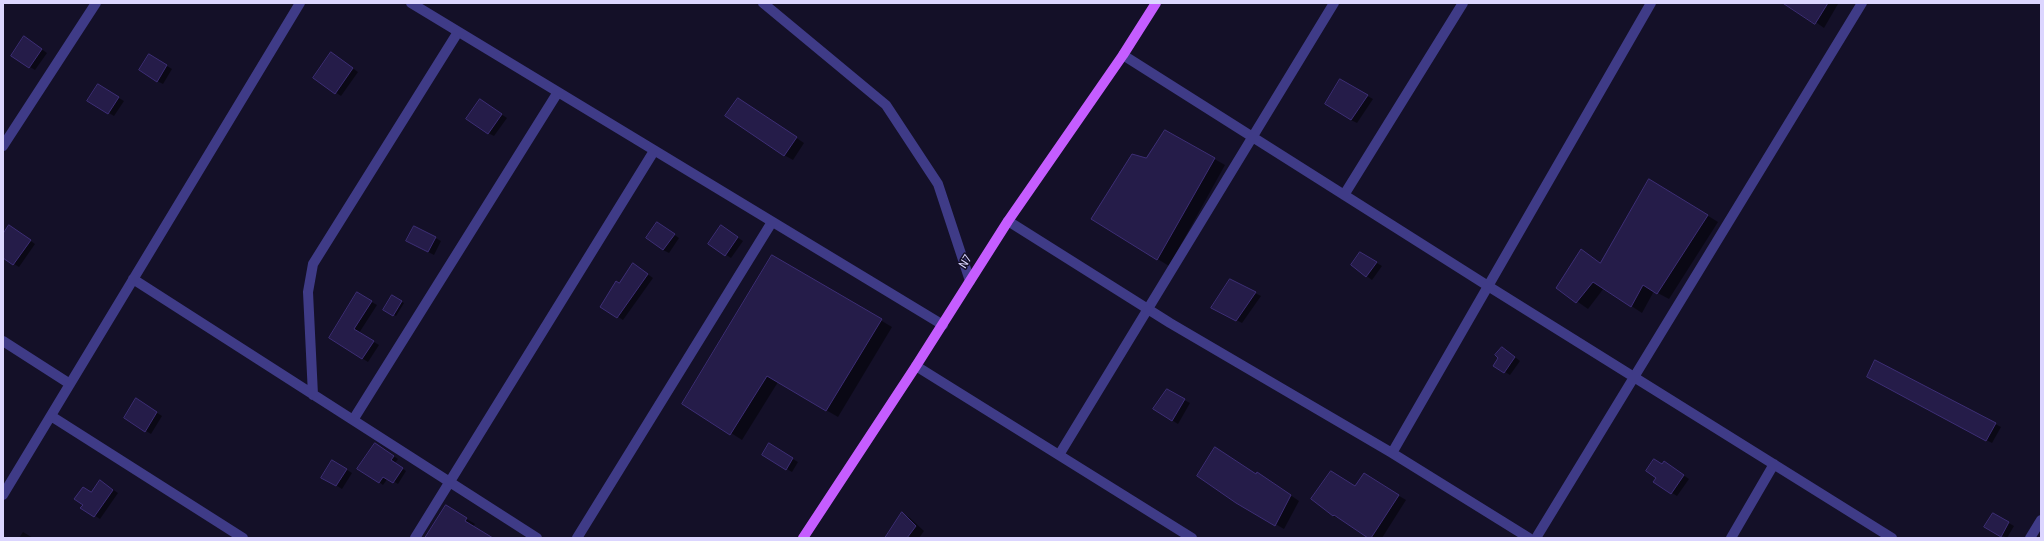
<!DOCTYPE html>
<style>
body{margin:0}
#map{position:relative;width:2044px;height:541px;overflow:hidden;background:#141028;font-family:"Roboto Condensed",sans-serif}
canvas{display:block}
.frame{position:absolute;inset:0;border:4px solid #dcd6ff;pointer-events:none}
</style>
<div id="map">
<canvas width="2044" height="541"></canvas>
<div class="frame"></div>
</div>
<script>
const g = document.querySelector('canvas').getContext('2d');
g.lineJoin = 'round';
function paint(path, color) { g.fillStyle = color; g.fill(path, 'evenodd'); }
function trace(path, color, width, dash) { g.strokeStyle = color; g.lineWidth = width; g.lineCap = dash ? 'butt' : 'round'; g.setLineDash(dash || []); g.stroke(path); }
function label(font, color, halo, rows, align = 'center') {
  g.font = font + ' "Roboto Condensed",sans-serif'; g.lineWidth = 3; g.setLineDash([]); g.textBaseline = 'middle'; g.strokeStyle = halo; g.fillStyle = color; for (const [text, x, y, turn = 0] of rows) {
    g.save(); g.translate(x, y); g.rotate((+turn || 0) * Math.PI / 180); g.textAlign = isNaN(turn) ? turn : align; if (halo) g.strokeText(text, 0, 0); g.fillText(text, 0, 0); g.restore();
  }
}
const shadow = new Path2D(`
 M 1789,3 L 1838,3 L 1838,4 L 1824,28 Z
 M 30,41 L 47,53 L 35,70 L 30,67 Z
 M 149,55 L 172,69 L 163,84 L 157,81 Z
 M 337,57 L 358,72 L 341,96 L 314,78 Z
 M 1340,81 L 1373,99 L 1357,123 L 1351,120 Z
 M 98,86 L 124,101 L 114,116 L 89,101 Z
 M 486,104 L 507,118 L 494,136 L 488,133 Z
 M 746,104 L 804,143 L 793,160 L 784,155 Z
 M 1165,131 L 1225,165 L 1169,266 L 1092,219 L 1147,159 Z
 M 1660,186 L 1718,222 L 1669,299 L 1654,291 L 1642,313 L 1604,288 L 1588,309 L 1558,288 L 1581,251 L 1601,263 Z
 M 415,227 L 441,241 L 434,255 L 413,244 Z
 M 663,227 L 679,238 L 669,253 L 663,250 Z
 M 15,230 L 35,244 L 19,267 L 3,257 L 3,236 Z
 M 726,230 L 743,241 L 731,258 L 709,244 Z
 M 1360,253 L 1382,266 L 1372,280 L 1352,265 Z
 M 772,256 L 892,327 L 838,417 L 778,382 L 742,440 L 684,403 Z
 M 639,268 L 653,278 L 623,320 L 601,306 L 619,284 Z
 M 1231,281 L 1261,296 L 1242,323 L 1213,307 Z
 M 392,296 L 404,303 L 396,316 L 385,309 Z
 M 363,297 L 377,305 L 359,333 L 379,345 L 368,362 L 330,338 Z
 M 1503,348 L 1520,361 L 1510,375 L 1494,365 Z
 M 1876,362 L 2001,427 L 1992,443 L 1873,379 Z
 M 1167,391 L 1190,403 L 1178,424 L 1154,409 Z
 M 142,403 L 162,416 L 151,434 L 125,418 Z
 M 769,445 L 798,462 L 792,472 L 763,455 Z
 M 380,447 L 398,459 L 395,463 L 406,471 L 398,484 L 388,478 L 383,485 L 379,482 Z
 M 333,461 L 352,473 L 342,489 L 323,477 Z
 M 1662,465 L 1670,466 L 1689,479 L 1677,496 L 1654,482 Z
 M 1258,473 L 1299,501 L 1284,529 L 1237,502 Z
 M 1364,475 L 1406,500 L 1382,538 L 1370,538 L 1341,519 L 1333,516 Z
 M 105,484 L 118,493 L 100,519 L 82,507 L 92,493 Z
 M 454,511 L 475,524 L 473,527 L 493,538 L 426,538 Z
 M 902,513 L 910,518 L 924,531 L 919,538 L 886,538 Z
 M 1993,514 L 2014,526 L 2007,538 L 1986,527 Z
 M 23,532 L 33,538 L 19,538 Z`);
const building = new Path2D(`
 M 1783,3 L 1828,3 L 1815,24 Z
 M 24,36 L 42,49 L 29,68 L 11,56 Z
 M 331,52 L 353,68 L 335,94 L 313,78 Z
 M 149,54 L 167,65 L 157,82 L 139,70 Z
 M 1340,79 L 1368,95 L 1351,120 L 1325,104 Z
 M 98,84 L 119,97 L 108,114 L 87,101 Z
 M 738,98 L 797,137 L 784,156 L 725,116 Z
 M 480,99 L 502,114 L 488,134 L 466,119 Z
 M 1165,130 L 1215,158 L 1157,260 L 1091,219 L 1132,154 L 1146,158 Z
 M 1649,179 L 1708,215 L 1657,294 L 1643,285 L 1631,307 L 1593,282 L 1576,303 L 1556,288 L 1581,249 L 1600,263 Z
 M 657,222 L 675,234 L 663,250 L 646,238 Z
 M 9,225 L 31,240 L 13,265 L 3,258 L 3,234 Z
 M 721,225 L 738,237 L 725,256 L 708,244 Z
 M 414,226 L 436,237 L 428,252 L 406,241 Z
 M 1360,252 L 1377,262 L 1366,277 L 1351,265 Z
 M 772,255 L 882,319 L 826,411 L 767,376 L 730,435 L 682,404 Z
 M 633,263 L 648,274 L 617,318 L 600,307 L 616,281 L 619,283 Z
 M 1230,279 L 1256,292 L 1236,321 L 1211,308 Z
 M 357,292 L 372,301 L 354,329 L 374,341 L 362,359 L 329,338 Z
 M 392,295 L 402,301 L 393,316 L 383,310 Z
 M 1502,347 L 1515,357 L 1504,373 L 1493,366 L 1498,358 L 1495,355 Z
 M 1875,360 L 1996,423 L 1986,441 L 1867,377 Z
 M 1167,389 L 1185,399 L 1172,421 L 1153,409 Z
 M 136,398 L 157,412 L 145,432 L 124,418 Z
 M 375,443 L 394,456 L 391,460 L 403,468 L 393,483 L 383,477 L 379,483 L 357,469 Z
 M 769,443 L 793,458 L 786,470 L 762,455 Z
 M 1215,447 L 1256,474 L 1257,472 L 1291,495 L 1275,526 L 1236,503 L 1197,476 Z
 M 1654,459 L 1662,464 L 1664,461 L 1684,475 L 1671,494 L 1653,482 L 1656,478 L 1646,471 Z
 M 332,460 L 347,469 L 336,486 L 321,478 Z
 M 1331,471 L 1355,486 L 1364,473 L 1399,495 L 1371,538 L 1368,538 L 1334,515 L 1333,516 L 1311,499 Z
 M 100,480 L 113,490 L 94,517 L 80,508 L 83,505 L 74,499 L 83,487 L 91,492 Z
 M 446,505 L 467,518 L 465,521 L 493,538 L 425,538 Z
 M 902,512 L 916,526 L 907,538 L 885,538 Z
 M 1993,513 L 2009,522 L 2001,537 L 1984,527 Z`);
const street = new Path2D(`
 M 411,3 L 943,325
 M 763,3 L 886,105 L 938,184 L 970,281
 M 1123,55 L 1488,286 L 1892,538
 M 3,146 L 96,3
 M 1344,195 L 1463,3
 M 1008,221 L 1170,323 L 1392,453 L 1529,538
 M 133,279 L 537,538
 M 3,341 L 70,384
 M 916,366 L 1192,538
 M 313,395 L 308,292 L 313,264 L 458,32
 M 51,416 L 243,538
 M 353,420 L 558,92
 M 1392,453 L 1651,3
 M 1059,455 L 1334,3
 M 3,495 L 300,3
 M 415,538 L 654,151
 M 577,538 L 772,222
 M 1536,538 L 1862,3
 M 1731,538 L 1774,464
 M 2030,538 L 2041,520`);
const primary = new Path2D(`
 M 803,538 L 916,366 L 1008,221 L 1123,55 L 1156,3`);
const streetNames = [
 ["N7",966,262,-57]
];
paint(shadow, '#0007');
paint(building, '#251c49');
trace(building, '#3d2e75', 1);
trace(street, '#3f3b87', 10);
trace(primary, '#c55dff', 10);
label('12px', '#dcd6ff', '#141028', streetNames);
</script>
